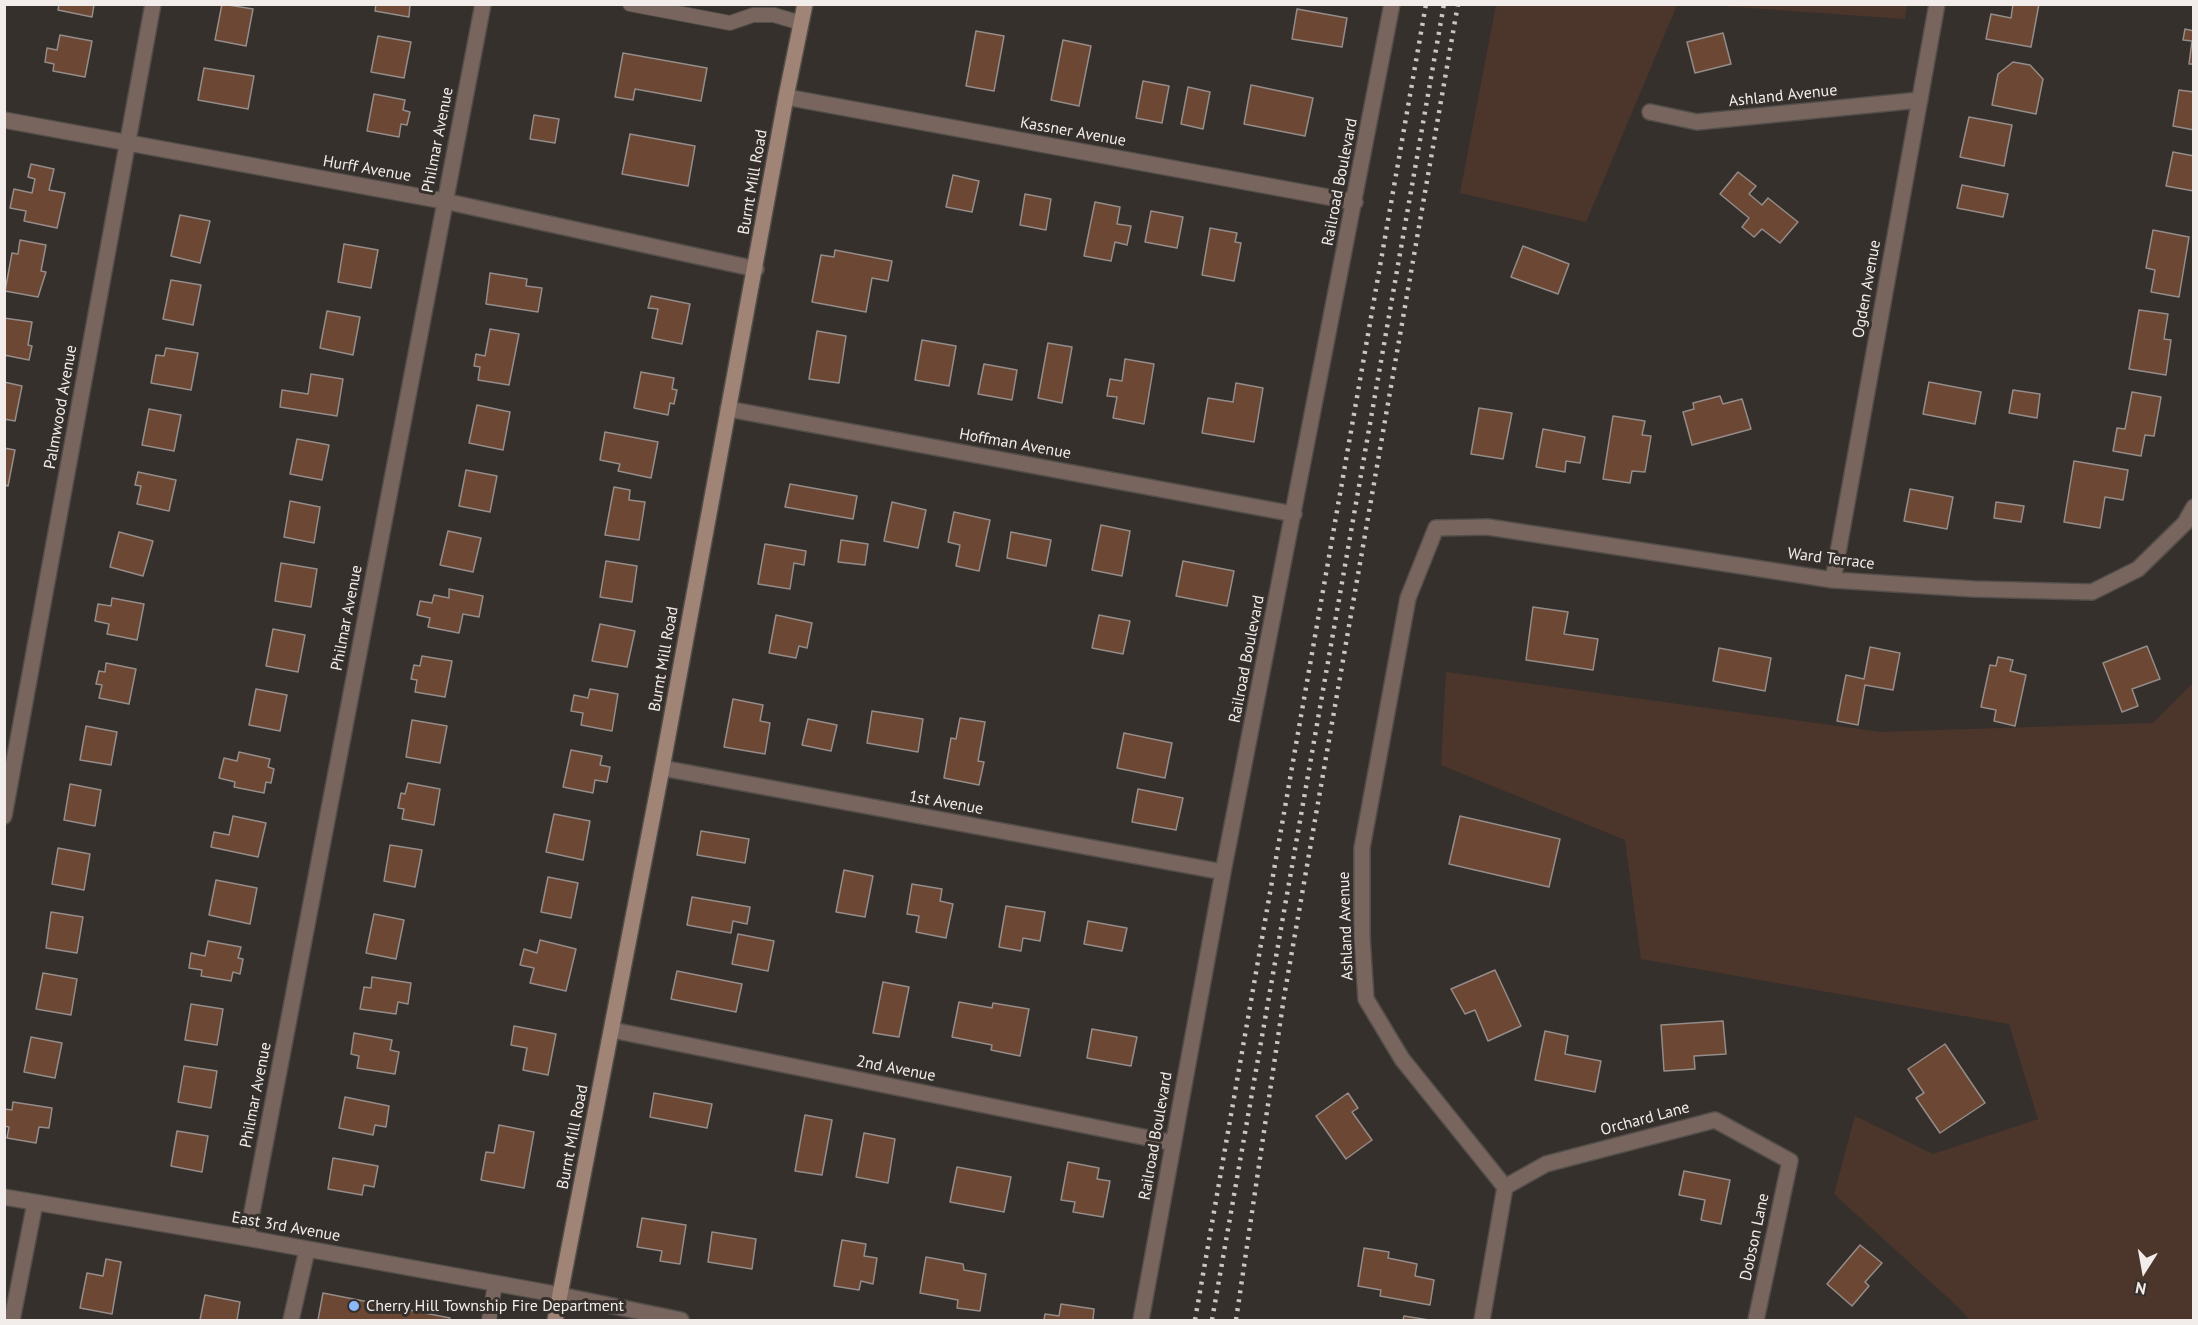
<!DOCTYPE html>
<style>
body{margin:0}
#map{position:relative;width:2198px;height:1325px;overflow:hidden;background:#36302d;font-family:"PT Sans",sans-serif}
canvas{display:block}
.frame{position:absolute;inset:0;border:6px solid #f2edeb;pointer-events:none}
.north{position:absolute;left:2114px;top:1241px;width:60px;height:60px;-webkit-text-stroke:4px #36302d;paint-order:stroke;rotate:191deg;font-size:16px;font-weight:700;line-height:24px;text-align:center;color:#f2edeb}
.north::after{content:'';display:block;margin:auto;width:21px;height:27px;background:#f2edeb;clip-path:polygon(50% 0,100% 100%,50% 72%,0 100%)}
</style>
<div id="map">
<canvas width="2198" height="1325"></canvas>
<div class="frame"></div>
<div class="north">N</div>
</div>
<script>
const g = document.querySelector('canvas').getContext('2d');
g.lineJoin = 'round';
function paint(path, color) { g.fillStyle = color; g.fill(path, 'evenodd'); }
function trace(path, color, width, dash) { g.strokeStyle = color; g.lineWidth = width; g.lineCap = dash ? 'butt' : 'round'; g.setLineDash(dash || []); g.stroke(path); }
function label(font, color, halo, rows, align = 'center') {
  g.font = font + ' "PT Sans",sans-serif'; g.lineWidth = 6; g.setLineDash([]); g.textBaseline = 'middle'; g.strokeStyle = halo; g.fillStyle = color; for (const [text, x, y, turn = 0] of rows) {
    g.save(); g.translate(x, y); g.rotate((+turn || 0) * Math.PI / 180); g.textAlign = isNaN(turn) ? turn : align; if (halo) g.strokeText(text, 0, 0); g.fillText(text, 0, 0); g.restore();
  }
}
const green = new Path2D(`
 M 1496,5 L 1677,5 L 1586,222 L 1460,193 Z
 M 1708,5 L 1907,5 L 1905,19 Z
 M 1446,672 L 1881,732 L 2153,723 L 2193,683 L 2193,1320 L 1970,1320 L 1956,1305 L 1834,1194 L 1855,1116 L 1933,1154 L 2038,1119 L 2009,1024 L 1641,959 L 1625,840 L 1441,765 Z`);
const building = new Path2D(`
 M 59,4 L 98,4 L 94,5 L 92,17 L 58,10 Z
 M 222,4 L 253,9 L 246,46 L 215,40 Z
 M 376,4 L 410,4 L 409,17 L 375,11 Z
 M 2013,4 L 2039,4 L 2031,47 L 1986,39 L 1991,14 L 2011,18 Z
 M 1297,9 L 1347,18 L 1342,47 L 1292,39 Z
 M 2185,29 L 2194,31 L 2194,64 L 2189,64 L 2192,41 L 2183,40 Z
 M 976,31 L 1004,36 L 994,91 L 966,86 Z
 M 1723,33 L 1731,64 L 1695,73 L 1687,42 Z
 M 60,35 L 92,41 L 85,77 L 53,71 L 54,64 L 45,62 L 47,48 L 57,50 Z
 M 378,36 L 411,42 L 404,78 L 371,72 Z
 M 1063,40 L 1091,46 L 1079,106 L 1051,100 Z
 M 623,53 L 707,68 L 701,101 L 635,89 L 633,100 L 615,97 Z
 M 2013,62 L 2030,65 L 2043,79 L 2036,114 L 1992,105 L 1998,74 Z
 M 204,68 L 254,76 L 248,109 L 198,100 Z
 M 1143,81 L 1169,86 L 1162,123 L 1136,118 Z
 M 1251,85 L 1313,98 L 1305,136 L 1244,124 Z
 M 1188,87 L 1210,92 L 1203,129 L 1181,124 Z
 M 2179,90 L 2194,92 L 2194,130 L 2173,126 Z
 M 374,94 L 405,100 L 403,110 L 410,112 L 407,125 L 401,124 L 399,137 L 367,131 Z
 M 534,115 L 559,119 L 555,143 L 530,139 Z
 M 1969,117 L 2012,125 L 2004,166 L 1960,157 Z
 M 630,134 L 695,146 L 688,186 L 622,174 Z
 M 2173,152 L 2194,156 L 2194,191 L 2166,186 Z
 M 31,164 L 54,169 L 49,190 L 65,193 L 57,228 L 24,221 L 26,211 L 10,208 L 14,189 L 32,193 L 35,179 L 28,177 Z
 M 1738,172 L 1756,186 L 1749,194 L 1762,205 L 1768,198 L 1798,222 L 1780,243 L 1762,229 L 1754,237 L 1742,227 L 1749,218 L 1720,194 Z
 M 953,175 L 979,181 L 972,212 L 946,207 Z
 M 1962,185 L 2008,194 L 2003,217 L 1957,208 Z
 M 1025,194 L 1051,199 L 1046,230 L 1020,225 Z
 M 1095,202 L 1120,207 L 1117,224 L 1131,226 L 1127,245 L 1115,242 L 1111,261 L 1084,256 Z
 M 1151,211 L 1183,217 L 1177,248 L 1145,242 Z
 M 180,215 L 210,221 L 200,263 L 171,256 Z
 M 1210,228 L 1237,233 L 1235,242 L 1241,243 L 1234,281 L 1202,275 Z
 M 2153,230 L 2189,237 L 2179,297 L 2151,292 L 2155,270 L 2146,268 Z
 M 20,240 L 46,245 L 41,271 L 46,272 L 38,297 L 5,291 L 12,253 L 18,254 Z
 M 344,244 L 378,250 L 371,288 L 338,282 Z
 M 1523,246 L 1569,264 L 1558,294 L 1511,277 Z
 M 835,250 L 892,261 L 888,281 L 872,278 L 866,312 L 812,302 L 821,255 L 834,257 Z
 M 490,273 L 527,279 L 526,286 L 542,288 L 538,312 L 486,304 Z
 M 171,280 L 201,285 L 193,325 L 163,319 Z
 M 651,296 L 690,304 L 682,344 L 652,338 L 658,309 L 648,308 Z
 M 2139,310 L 2168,314 L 2164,339 L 2171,340 L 2166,375 L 2129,369 Z
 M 327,311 L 360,317 L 353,355 L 320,348 Z
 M 4,318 L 32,322 L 28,345 L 32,346 L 29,360 L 4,355 Z
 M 490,329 L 519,334 L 509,385 L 478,380 L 480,367 L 474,366 L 476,354 L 485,356 Z
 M 817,331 L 846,336 L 839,383 L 809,379 Z
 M 922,340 L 956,346 L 949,386 L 915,380 Z
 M 1048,343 L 1072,347 L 1062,403 L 1038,398 Z
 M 166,348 L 198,353 L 191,390 L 151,383 L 156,355 L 164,356 Z
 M 1125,359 L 1154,364 L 1144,424 L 1113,418 L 1117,397 L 1107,396 L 1110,379 L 1122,381 Z
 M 984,364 L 1017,370 L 1012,400 L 978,394 Z
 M 641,372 L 674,378 L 672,389 L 677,390 L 674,404 L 670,403 L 668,415 L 634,408 Z
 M 311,374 L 343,379 L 337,416 L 280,407 L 282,390 L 308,394 Z
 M 4,382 L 22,386 L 15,421 L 4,419 Z
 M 1929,382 L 1981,392 L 1975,424 L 1923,414 Z
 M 1236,383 L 1263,388 L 1254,442 L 1202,433 L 1208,398 L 1233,402 Z
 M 2013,390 L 2040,394 L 2037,418 L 2009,413 Z
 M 2132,392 L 2161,397 L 2154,436 L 2145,435 L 2141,456 L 2113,451 L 2117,428 L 2125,429 Z
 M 1720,396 L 1723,404 L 1742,399 L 1751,429 L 1692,445 L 1683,412 L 1694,409 L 1693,403 Z
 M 477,405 L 510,412 L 503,450 L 469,443 Z
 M 1479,408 L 1512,413 L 1503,459 L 1471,454 Z
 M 149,409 L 181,415 L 174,451 L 142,445 Z
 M 1613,416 L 1645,421 L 1642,435 L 1651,436 L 1645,472 L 1632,471 L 1630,483 L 1603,479 Z
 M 1543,429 L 1585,437 L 1580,463 L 1566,461 L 1565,472 L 1536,467 Z
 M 605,432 L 658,442 L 651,478 L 618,471 L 620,464 L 600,460 Z
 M 297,439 L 329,445 L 322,480 L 290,474 Z
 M 4,448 L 15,450 L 8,486 L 4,485 Z
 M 2074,461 L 2128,470 L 2123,500 L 2105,497 L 2100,528 L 2064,522 Z
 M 466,470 L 497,476 L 490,512 L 459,506 Z
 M 138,472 L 176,480 L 169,511 L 137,504 L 141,486 L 135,485 Z
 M 790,484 L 857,496 L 853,519 L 785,507 Z
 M 614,487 L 630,490 L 629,500 L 645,502 L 639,540 L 605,535 Z
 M 1910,489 L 1953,497 L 1947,529 L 1904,521 Z
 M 290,501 L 320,507 L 314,543 L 284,537 Z
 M 892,502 L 926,510 L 918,548 L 884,541 Z
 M 1996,502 L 2024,506 L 2021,522 L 1994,518 Z
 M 954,512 L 990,520 L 979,571 L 956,566 L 960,545 L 948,542 Z
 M 1101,525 L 1130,531 L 1122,576 L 1092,570 Z
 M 448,531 L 481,538 L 473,572 L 440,565 Z
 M 119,532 L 153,541 L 143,576 L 110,567 Z
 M 1011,532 L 1051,540 L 1046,566 L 1007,558 Z
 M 841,540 L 868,544 L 865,565 L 838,562 Z
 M 765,544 L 806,551 L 804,565 L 794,563 L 790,589 L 758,584 Z
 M 606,561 L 637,566 L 632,602 L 600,597 Z
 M 1183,561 L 1234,571 L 1227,606 L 1176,596 Z
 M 281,563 L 317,569 L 311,607 L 275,601 Z
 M 449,589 L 483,596 L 479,617 L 463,614 L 459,633 L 428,627 L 430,618 L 417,615 L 420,601 L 432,603 L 434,595 L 449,598 Z
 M 112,598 L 144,604 L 137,640 L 107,634 L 109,624 L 95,621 L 98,604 L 111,606 Z
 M 1533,607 L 1568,612 L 1564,634 L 1598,639 L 1593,670 L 1526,660 Z
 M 776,615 L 812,623 L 807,648 L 799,646 L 796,658 L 769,653 Z
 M 1099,615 L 1130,621 L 1123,654 L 1092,648 Z
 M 600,624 L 635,631 L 627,667 L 592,661 Z
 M 273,629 L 305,635 L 298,672 L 266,666 Z
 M 2147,646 L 2160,679 L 2132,689 L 2138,706 L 2122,712 L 2103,663 Z
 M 1870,647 L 1900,653 L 1893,690 L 1865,685 L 1858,725 L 1837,721 L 1846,675 L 1864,679 Z
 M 1719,648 L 1771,658 L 1765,691 L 1713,681 Z
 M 422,656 L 452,661 L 445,697 L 415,692 L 417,680 L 411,679 L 414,665 L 420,666 Z
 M 1998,657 L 2013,660 L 2010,671 L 2026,675 L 2015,726 L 1994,721 L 1996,710 L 1981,707 L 1990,665 L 1996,666 Z
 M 106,663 L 136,669 L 129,704 L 99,698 L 102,685 L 96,684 L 99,671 L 105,672 Z
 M 256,689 L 287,695 L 280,731 L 249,725 Z
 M 590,689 L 618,694 L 612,731 L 581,725 L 583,713 L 571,711 L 574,695 L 588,698 Z
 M 733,699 L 763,705 L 760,721 L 770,723 L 765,754 L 724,747 Z
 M 872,711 L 923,719 L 918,752 L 867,743 Z
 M 960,718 L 985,722 L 978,761 L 984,762 L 979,785 L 944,778 L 951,738 L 956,739 Z
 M 808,719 L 837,725 L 831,751 L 802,745 Z
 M 412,720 L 447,726 L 440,763 L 406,757 Z
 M 86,726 L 117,732 L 111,765 L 80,760 Z
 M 1124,733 L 1172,743 L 1165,778 L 1117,768 Z
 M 571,750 L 602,756 L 600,765 L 610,767 L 607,782 L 595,780 L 593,793 L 563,787 Z
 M 239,752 L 270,759 L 268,767 L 274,769 L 271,783 L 266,782 L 264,793 L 234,787 L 235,782 L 219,778 L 224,758 L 237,761 Z
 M 408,783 L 440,789 L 434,825 L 402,819 L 404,809 L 398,808 L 401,793 L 405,794 Z
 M 70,784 L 101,790 L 95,826 L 64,820 Z
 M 1138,789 L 1183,798 L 1176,830 L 1132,822 Z
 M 554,814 L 590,821 L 583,860 L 546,852 Z
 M 233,816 L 266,823 L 258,857 L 211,847 L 214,832 L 229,835 Z
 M 1460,816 L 1560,839 L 1549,887 L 1449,864 Z
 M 701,831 L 749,839 L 745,863 L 697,855 Z
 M 390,845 L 422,850 L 415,887 L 384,881 Z
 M 58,848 L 90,854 L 84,890 L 52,884 Z
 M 844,870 L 873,876 L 865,917 L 836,912 Z
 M 548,877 L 578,883 L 571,918 L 541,912 Z
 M 216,880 L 257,888 L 250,924 L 209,915 Z
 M 912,884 L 942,889 L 940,901 L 953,904 L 946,938 L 916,932 L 919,916 L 907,914 Z
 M 692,897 L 750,907 L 747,924 L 733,921 L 731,933 L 687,925 Z
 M 1006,906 L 1045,912 L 1040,941 L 1023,938 L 1021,951 L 999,947 Z
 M 51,912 L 83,917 L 77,953 L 46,948 Z
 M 374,914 L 404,920 L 396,959 L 366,953 Z
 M 1088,921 L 1127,928 L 1122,951 L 1084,944 Z
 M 738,934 L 774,941 L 768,971 L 732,964 Z
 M 540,940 L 576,949 L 566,991 L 530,983 L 534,968 L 520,965 L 524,949 L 537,953 Z
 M 208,941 L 241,947 L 238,958 L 243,959 L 240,974 L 233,972 L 231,981 L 201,976 L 202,970 L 189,968 L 191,953 L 205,956 Z
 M 1495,970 L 1521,1026 L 1488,1041 L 1475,1010 L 1465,1014 L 1451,989 Z
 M 677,971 L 742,984 L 736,1012 L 671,999 Z
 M 43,973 L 77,979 L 71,1015 L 36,1009 Z
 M 372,977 L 411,983 L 408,1004 L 398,1002 L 396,1014 L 360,1009 L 364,987 L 371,988 Z
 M 883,982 L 909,987 L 899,1037 L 873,1033 Z
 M 959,1002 L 992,1008 L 993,1003 L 1029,1009 L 1020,1056 L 991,1050 L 992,1045 L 952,1037 Z
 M 191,1004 L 223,1009 L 217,1045 L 185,1040 Z
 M 1723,1021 L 1726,1054 L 1694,1056 L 1695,1069 L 1664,1071 L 1661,1025 Z
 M 514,1026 L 556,1034 L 548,1075 L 523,1070 L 527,1048 L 511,1045 Z
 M 1092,1029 L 1137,1037 L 1131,1066 L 1087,1058 Z
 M 1545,1031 L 1568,1036 L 1565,1054 L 1601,1061 L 1595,1092 L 1535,1080 Z
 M 354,1033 L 392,1040 L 390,1050 L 399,1052 L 395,1074 L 357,1068 L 359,1056 L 351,1054 Z
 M 31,1037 L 62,1043 L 55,1078 L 24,1072 Z
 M 1945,1044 L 1985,1103 L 1940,1133 L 1916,1098 L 1924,1093 L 1908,1069 Z
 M 184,1066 L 217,1071 L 211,1108 L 178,1102 Z
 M 654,1093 L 712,1104 L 707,1128 L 650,1117 Z
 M 1348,1093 L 1358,1108 L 1352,1112 L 1372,1140 L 1346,1159 L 1316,1116 Z
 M 345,1097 L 389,1106 L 386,1127 L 375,1125 L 373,1135 L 339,1128 Z
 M 13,1102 L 52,1108 L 49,1128 L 39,1127 L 36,1143 L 7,1138 L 9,1127 L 4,1126 L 4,1109 L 12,1110 Z
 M 805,1115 L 832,1120 L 822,1175 L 795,1171 Z
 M 499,1125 L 534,1132 L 524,1188 L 481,1180 L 486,1152 L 494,1153 Z
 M 177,1131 L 208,1136 L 202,1172 L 171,1166 Z
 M 864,1133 L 895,1139 L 888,1183 L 856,1177 Z
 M 333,1158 L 378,1166 L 374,1187 L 364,1185 L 362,1195 L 328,1189 Z
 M 1068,1162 L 1099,1168 L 1097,1179 L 1110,1181 L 1103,1217 L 1073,1212 L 1075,1202 L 1061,1200 Z
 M 957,1167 L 1011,1177 L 1004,1212 L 950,1202 Z
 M 1684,1171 L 1730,1180 L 1721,1224 L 1701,1220 L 1705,1200 L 1679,1195 Z
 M 642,1218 L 686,1225 L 680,1264 L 660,1261 L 662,1251 L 637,1247 Z
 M 712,1232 L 756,1239 L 752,1269 L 708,1262 Z
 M 842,1240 L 866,1244 L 864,1256 L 877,1258 L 873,1284 L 861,1281 L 859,1290 L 834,1286 Z
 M 1860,1245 L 1882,1263 L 1865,1282 L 1869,1286 L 1852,1306 L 1827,1284 Z
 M 1364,1248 L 1389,1252 L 1388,1258 L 1417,1264 L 1415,1276 L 1434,1280 L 1430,1305 L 1380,1296 L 1381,1290 L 1358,1286 Z
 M 926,1257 L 963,1264 L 964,1270 L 986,1274 L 980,1311 L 957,1308 L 958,1300 L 920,1293 Z
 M 106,1259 L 121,1262 L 112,1314 L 80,1308 L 87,1273 L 103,1276 Z
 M 323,1293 L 450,1318 L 450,1320 L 318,1320 Z
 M 205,1295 L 240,1302 L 237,1320 L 200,1320 Z
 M 1061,1304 L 1094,1309 L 1093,1320 L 1044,1320 L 1045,1314 L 1059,1316 Z
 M 1404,1316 L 1429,1320 L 1403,1320 Z`);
const lane = new Path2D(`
 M 630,4 L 730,23 L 753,15 L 774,15 L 801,23
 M 489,1320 L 495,1284`);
const street = new Path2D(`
 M 786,97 L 1355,202
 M 1650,112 L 1697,122 L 1920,100
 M 4,120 L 444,201 L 756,269
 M 728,409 L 1294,514
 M 1833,580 L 1937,4
 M 662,768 L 1223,872
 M 4,816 L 153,4
 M 612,1030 L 1173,1143
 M 1505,1187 L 1546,1164 L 1715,1120 L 1790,1161 L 1756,1320
 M 4,1197 L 247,1238 L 560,1295 L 681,1320
 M 247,1238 L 483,4
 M 12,1320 L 35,1203
 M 291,1320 L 307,1250
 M 1141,1320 L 1223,872 L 1392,4
 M 1482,1320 L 1505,1187 L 1402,1059 L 1366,999 L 1362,937 L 1362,848 L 1408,598 L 1436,528 L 1488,527 L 1833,580 L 1974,589 L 2092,592 L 2138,569 L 2185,523 L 2194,507`);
const secondary = new Path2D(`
 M 555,1320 L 662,768 L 786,97 L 805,4`);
const rail = new Path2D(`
 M 1195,1320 L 1426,4
 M 1212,1320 L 1444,4
 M 1236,1320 L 1284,997 L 1458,4`);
const markers = [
 [354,1306,6,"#8bb9fc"]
];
const streetNames = [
 ["Ashland Avenue",1783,96,-6],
 ["Kassner Avenue",1073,132,10],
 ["Philmar Avenue",438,140,-79],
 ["Hurff Avenue",367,169,10],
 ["Burnt Mill Road",753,182,-80],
 ["Railroad Boulevard",1340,182,-79],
 ["Ogden Avenue",1867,289,-80],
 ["Palmwood Avenue",61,407,-80],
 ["Hoffman Avenue",1015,444,10],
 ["Ward Terrace",1831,559,7],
 ["Philmar Avenue",347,618,-79],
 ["Burnt Mill Road",664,659,-80],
 ["Railroad Boulevard",1247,659,-79],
 ["1st Avenue",946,803,10],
 ["Ashland Avenue",1346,926,-92],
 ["2nd Avenue",896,1069,11],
 ["Philmar Avenue",256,1095,-79],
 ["Orchard Lane",1645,1119,-15],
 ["Railroad Boulevard",1156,1136,-80],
 ["Burnt Mill Road",573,1137,-79],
 ["East 3rd Avenue",286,1227,10],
 ["Dobson Lane",1755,1237,-78]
];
const poiNames = [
 ["Cherry Hill Township Fire Department",366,1306]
];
paint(green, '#4c362b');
paint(building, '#6c4734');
trace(building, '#948c89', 1.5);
trace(lane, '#544e4b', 16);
trace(street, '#544e4b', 18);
trace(secondary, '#544e4b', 18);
trace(lane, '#78665e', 14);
trace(street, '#78665e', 15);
trace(secondary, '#a08476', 15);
trace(rail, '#cac5c2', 4.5, [3, 6]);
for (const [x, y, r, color] of markers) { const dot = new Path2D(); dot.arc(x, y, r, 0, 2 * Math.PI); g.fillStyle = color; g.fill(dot); trace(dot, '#36302d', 2); }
label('16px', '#f2edeb', '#36302d', streetNames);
label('16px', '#f2edeb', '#36302d', poiNames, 'left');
</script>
